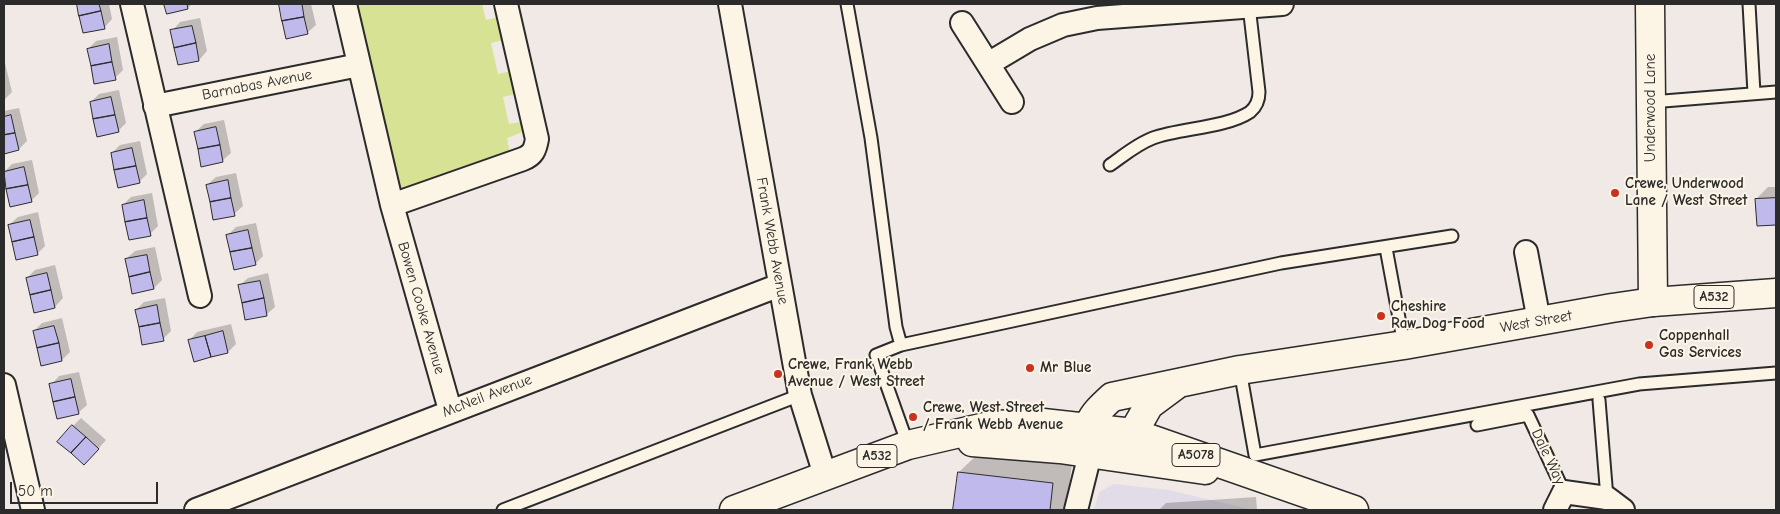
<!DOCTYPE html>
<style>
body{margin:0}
#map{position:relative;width:1780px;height:514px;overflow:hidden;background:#f0e9e6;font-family:"Comic Neue",sans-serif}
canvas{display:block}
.frame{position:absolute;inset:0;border:5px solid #2b2b2b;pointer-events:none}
.scale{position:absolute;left:10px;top:482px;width:148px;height:22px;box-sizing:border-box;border:2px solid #2b2b2b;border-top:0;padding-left:6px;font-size:15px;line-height:18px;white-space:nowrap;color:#2b2b2b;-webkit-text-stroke:4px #fcf5e5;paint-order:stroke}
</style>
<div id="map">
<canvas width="1780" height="514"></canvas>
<div class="frame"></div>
<div class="scale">50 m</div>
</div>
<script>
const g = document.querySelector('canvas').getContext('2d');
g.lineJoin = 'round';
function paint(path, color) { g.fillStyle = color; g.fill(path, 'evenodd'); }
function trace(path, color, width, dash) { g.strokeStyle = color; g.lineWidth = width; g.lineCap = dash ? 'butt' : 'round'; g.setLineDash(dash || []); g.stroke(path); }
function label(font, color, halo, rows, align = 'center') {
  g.font = font + ' "Comic Neue",sans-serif'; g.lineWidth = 4; g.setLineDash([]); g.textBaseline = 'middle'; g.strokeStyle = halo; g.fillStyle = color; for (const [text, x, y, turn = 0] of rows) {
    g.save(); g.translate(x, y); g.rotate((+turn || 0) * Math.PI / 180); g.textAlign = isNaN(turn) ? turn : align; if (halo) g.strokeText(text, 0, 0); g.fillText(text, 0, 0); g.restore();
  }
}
const built = new Path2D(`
 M 1114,484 L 1168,490 L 1254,510 L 1094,510 L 1099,492 Z`);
const green = new Path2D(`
 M 358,4 L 482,4 L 486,20 L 503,16 L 508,39 L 491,43 L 498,74 L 515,70 L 520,93 L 503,97 L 509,124 L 526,121 L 528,130 L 507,138 L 510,154 L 403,195 L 368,56 Z`);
const shadow = new Path2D(`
 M 78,4 L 109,4 L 112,19 L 104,28 L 84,32 Z
 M 166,4 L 192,4 L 188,8 L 168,12 Z
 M 280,4 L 311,4 L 316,25 L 307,33 L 287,37 Z
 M 200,18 L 207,51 L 199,60 L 179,64 L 172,31 L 180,22 Z
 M 117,37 L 123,70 L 115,78 L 88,49 L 96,41 Z
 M 4,59 L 12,92 L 4,100 Z
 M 119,90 L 126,123 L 118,131 L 91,102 L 99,94 Z
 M 19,108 L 27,141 L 19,149 L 4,153 L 4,111 Z
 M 224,120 L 231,153 L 222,161 L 195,132 L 204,124 Z
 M 140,141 L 147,174 L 139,182 L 112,153 L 120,145 Z
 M 32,160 L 39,193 L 31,201 L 11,206 L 4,172 L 12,164 Z
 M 236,173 L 243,206 L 234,214 L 207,185 L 216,177 Z
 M 1768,187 L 1776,187 L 1776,224 L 1758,225 L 1756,199 Z
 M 152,193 L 158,226 L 150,234 L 123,205 L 131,197 Z
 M 38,212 L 45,246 L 37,254 L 9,225 L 18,217 Z
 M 256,223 L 263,256 L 255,264 L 228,235 L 236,227 Z
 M 155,247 L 162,280 L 154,288 L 126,259 L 135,251 Z
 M 55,265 L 63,298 L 55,307 L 27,278 L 35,270 Z
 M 268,273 L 275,307 L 266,315 L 239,286 L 248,278 Z
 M 165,298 L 171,331 L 163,339 L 136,310 L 144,302 Z
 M 62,318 L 70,352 L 62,360 L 42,364 L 34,331 L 42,323 Z
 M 231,324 L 236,344 L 228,352 L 189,341 L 197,332 Z
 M 79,372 L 87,405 L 78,413 L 51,385 L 59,376 Z
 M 81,418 L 106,440 L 92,456 L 73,426 Z
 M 979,453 L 1072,464 L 1066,510 L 955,510 L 959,472 Z
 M 1256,497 L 1257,510 L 1159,510 L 1166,503 Z`);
const building = new Path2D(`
 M 77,4 L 99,4 L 101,11 L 79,16 Z
 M 164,4 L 187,4 L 188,9 L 167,14 Z
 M 279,4 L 302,4 L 304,17 L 282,21 Z
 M 101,11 L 105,29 L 83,33 L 79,16 Z
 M 304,17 L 308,34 L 286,39 L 282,21 Z
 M 192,26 L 196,43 L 174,48 L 170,30 Z
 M 196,43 L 199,61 L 178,65 L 174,48 Z
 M 109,44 L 112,62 L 91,66 L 87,49 Z
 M 112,62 L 116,80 L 94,84 L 91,66 Z
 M 111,97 L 115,115 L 93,119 L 90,102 Z
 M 11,115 L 15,133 L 4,135 L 4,117 Z
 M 115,115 L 119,132 L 97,137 L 93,119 Z
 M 216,127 L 220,145 L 198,149 L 194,132 Z
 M 15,133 L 19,150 L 4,154 L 4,135 Z
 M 220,145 L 223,162 L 201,167 L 198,149 Z
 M 132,148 L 136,166 L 114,170 L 111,153 Z
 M 136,166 L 140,183 L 118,188 L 114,170 Z
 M 24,167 L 28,185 L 6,189 L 4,172 Z
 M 228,180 L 231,198 L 210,202 L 206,185 Z
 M 28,185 L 32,202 L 10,207 L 6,189 Z
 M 231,198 L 235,216 L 213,220 L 210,202 Z
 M 1776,198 L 1776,225 L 1757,226 L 1755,199 Z
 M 144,200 L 147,218 L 125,222 L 122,205 Z
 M 147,218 L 151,236 L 129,240 L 125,222 Z
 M 30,220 L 34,237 L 12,242 L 8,225 Z
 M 248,230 L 252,248 L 230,252 L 226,235 Z
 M 34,237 L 38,255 L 16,260 L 12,242 Z
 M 252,248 L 256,265 L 234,270 L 230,252 Z
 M 147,255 L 150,272 L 129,277 L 125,259 Z
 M 150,272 L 154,289 L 132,294 L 129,277 Z
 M 47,273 L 51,290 L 30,295 L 26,278 Z
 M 260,281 L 264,298 L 242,303 L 238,285 Z
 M 51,290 L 55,308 L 34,313 L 30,295 Z
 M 264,298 L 267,316 L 245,320 L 242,303 Z
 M 157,305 L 160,323 L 139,327 L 135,310 Z
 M 160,323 L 164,341 L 142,345 L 139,327 Z
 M 54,326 L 59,343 L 37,348 L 33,331 Z
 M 223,331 L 228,353 L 211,357 L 205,336 Z
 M 205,336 L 211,357 L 194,362 L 188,340 Z
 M 59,343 L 62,361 L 41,366 L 37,348 Z
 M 71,379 L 75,397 L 53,402 L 49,384 Z
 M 75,397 L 79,414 L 57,419 L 53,402 Z
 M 72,425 L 86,437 L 71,453 L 57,442 Z
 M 86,437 L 99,449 L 84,465 L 71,453 Z
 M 958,472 L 1053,483 L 1050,510 L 953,510 Z`);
const service = new Path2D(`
 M 847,4 L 871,138 L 896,327 L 901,345
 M 1749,4 L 1754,93
 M 1651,102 L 1776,92
 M 1110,165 C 1123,156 1137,144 1153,138 C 1180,128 1226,128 1250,112 C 1256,107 1259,99 1259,92 L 1249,6
 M 1386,248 L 1404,345
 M 1240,370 L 1255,455 L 1639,384 L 1776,373
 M 1599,400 L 1607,498
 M 1477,425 L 1528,415 L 1564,492
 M 908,445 L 876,355 L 901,345 L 1281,263 L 1452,236
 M 503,510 L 800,395`);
const minor = new Path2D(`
 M 132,4 L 200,296
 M 345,4 L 392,205 L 450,410
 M 730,4 L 800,395 L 825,475
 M 962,23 L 1012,102
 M 988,64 L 1030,39 L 1063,25 L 1097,18 L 1282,4
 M 155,106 L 359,65
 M 392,205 L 523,159 C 533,155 535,150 537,139 L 506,4
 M 1526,252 L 1539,321
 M 4,385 L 33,510
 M 196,510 L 780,285
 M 1076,510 L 1090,454
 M 1555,510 L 1564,492 L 1607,498 L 1623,510`);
const tertiary = new Path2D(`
 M 1650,4 L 1653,302`);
const primary = new Path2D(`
 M 1116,441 L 1133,433 L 1149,405 L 1176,385
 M 972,442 L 1060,449 L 1205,470
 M 1090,454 C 1086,423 1088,419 1112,397 L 1240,370 L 1404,345 L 1612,308 L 1653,302 L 1776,293
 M 734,510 L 908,445 L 994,425 L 1043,423 L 1133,433 L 1354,510`);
const markers = [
 [1615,193,5,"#c8321e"],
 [1381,316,5,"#c8321e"],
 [1649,345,5,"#c8321e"],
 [1030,368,5,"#c8321e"],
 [778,374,5,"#c8321e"],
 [913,417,5,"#c8321e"]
];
const shields = [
 [1714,297,40],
 [1196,455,48],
 [877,456,40]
];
const shieldNames = [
 ["A532",1714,297],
 ["A5078",1196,455],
 ["A532",877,456]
];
const streetNames = [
 ["Barnabas Avenue",257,85,-11],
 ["Underwood Lane",1651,108,-90],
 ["Frank Webb Avenue",772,241,80],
 ["Bowen Cooke Avenue",421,308,74],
 ["West Street",1536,322,-10],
 ["McNeil Avenue",487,396,-21],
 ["Dale Way",1548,457,65]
];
const poiNames = [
 ["Crewe, Underwood",1625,184],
 ["Lane / West Street",1625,201],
 ["Cheshire",1391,307],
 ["Raw Dog Food",1391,324],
 ["Coppenhall",1659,336],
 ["Gas Services",1659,353],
 ["Crewe, Frank Webb",788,365],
 ["Avenue / West Street",788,382],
 ["Mr Blue",1040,368],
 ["Crewe, West Street",923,408],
 ["/ Frank Webb Avenue",923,425]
];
paint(built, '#e2dbe8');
paint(green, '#d7e295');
paint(shadow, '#0003');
paint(building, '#c0b9eb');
trace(building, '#2b2b2b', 1);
trace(service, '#2b2b2b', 15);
trace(minor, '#2b2b2b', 26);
trace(tertiary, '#2b2b2b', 31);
trace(primary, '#2b2b2b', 31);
trace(service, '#fcf5e5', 11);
trace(minor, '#fcf5e5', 22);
trace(tertiary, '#fcf5e5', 28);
trace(primary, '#fcf5e5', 28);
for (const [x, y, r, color] of markers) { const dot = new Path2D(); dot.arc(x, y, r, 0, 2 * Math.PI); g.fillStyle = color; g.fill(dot); trace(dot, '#fcf5e5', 2); }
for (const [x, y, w] of shields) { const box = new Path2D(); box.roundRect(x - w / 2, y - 11.5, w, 23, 4); g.fillStyle = '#fcf5e5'; g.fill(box); trace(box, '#2b2b2b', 1); }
label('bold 14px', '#2b2b2b', null, shieldNames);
label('15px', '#2b2b2b', '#fcf5e5', streetNames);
label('bold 15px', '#2b2b2b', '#fcf5e5', poiNames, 'left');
</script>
